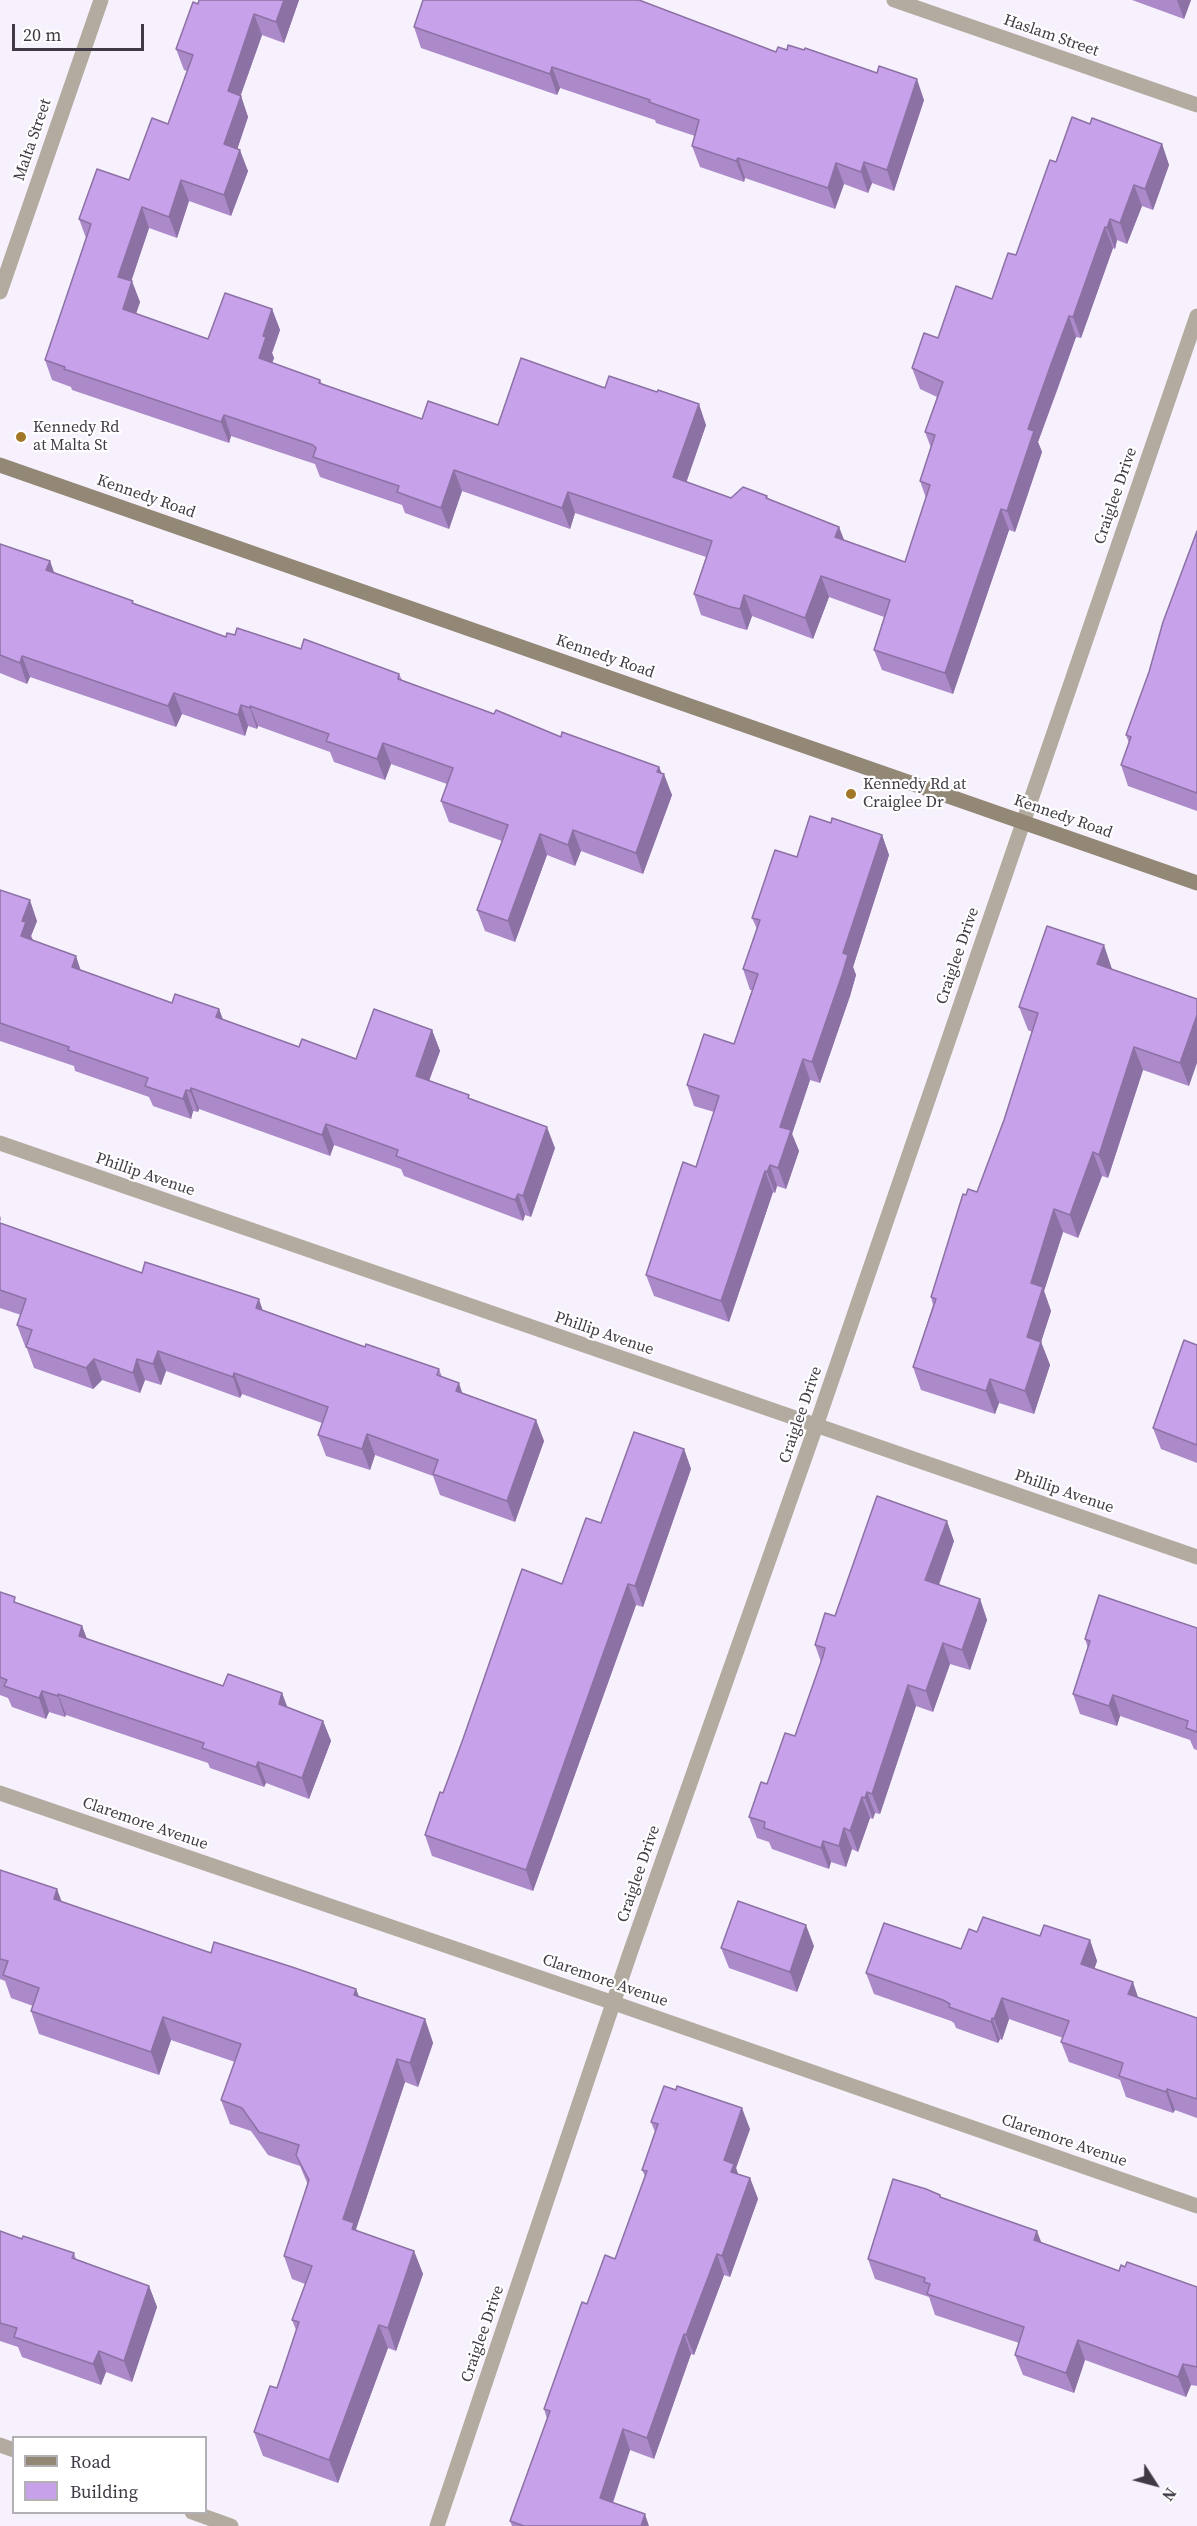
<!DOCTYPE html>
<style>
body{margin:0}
#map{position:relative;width:1197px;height:2526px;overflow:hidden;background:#f7f1fd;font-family:"Source Serif 4",serif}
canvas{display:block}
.legend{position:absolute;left:12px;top:2436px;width:195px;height:78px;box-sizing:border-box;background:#fff;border:2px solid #b3b0b5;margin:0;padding:8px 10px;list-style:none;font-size:18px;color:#403a45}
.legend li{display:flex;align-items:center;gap:12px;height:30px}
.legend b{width:30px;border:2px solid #b3b0b5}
.north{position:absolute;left:1125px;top:2454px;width:60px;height:60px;-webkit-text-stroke:4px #fff;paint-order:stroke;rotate:126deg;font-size:16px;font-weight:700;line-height:24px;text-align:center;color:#403a45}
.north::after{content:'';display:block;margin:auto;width:21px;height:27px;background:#403a45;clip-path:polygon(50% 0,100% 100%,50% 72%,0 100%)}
.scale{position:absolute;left:12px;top:24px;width:132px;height:27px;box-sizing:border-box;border:3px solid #403a45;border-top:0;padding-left:8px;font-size:18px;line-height:21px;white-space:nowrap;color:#403a45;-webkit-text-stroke:4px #fff;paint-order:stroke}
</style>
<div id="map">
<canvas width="1197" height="2526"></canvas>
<ul class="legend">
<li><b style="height:8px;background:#938876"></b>Road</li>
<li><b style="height:16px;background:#c8a1eb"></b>Building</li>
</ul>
<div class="north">N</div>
<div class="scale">20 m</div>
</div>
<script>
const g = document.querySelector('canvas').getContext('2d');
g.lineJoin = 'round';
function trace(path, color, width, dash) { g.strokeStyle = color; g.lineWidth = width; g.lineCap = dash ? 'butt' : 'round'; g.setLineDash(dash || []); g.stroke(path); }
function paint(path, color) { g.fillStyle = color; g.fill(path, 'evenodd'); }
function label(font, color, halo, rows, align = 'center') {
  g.font = font + ' "Source Serif 4",serif'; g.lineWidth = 4.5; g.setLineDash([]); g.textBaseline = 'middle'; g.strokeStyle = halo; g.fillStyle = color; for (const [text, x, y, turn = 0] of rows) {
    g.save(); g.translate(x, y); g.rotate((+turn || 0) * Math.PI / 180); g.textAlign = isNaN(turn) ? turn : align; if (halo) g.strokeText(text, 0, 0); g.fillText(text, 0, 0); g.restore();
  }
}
const street = new Path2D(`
 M 894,0 L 1197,105
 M 0,292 L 101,0
 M 0,1143 L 1197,1557
 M 0,1793 L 614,2003 L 1197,2206
 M 0,2445 L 14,2450
 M 192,2512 L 231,2526
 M 437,2526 L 629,1956 L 816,1426 L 1197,316`);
const secondary = new Path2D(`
 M 0,465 L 1197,883`);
const wall = new Path2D(`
 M 299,0 L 284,43 L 262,35 L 240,97 L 241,96 L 248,117 L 237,149 L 248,171 L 231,216 L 189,201 L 177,238 L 149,228 L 131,281 L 140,302 L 136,314 L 208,339 L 272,309 L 280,330 L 272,353 L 274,358 L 272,363 L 320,380 L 322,384 L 422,419 L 498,425 L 706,425 L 686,482 L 731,498 L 767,496 L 768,499 L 839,527 L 844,540 L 905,562 L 926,498 L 920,481 L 931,448 L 925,432 L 937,397 L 920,389 L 912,368 L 938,338 L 992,299 L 1016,255 L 1056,162 L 1090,124 L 1162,144 L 1169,165 L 1153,210 L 1142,206 L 1127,244 L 1117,240 L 1115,249 L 1113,248 L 1081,338 L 1076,337 L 1058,388 L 1038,442 L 1042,452 L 1015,532 L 1009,530 L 953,694 L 882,670 L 874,650 L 884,617 L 829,597 L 813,639 L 752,616 L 747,630 L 739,628 L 701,615 L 694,594 L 706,557 L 575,513 L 570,529 L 462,491 L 449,529 L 405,513 L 402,505 L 320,477 L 315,464 L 231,436 L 229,443 L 72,390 L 71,387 L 52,380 L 45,360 L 86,238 L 79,219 L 129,180 L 168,124 L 187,71 L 184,70 L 176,49 L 198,4 Z
 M 1132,0 L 1191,0 L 1184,19 Z
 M 414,27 L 776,52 L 924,100 L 894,191 L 872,183 L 868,193 L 844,184 L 835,209 L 745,178 L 744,182 L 700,167 L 692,146 L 695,136 L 656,123 L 655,120 L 560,88 L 557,95 L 421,48 Z
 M 1197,531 L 1197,811 L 1128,786 L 1121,765 L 1129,743 L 1126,735 L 1149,672 Z
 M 0,544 L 50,561 L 54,572 L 134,603 L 226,637 L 235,635 L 301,649 L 399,674 L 402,680 L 494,714 L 561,737 L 659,767 L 672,795 L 643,874 L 581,851 L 575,866 L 547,855 L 515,942 L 485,931 L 477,910 L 502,841 L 449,822 L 441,801 L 447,784 L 391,764 L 385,780 L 334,762 L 330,752 L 258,726 L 257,729 L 248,726 L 245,736 L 182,714 L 176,727 L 30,677 L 27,684 L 0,673 Z
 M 831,823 L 882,835 L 889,855 L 853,967 L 856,975 L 850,996 L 820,1083 L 810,1080 L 792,1134 L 799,1151 L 786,1189 L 777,1186 L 775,1193 L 773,1192 L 729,1322 L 654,1296 L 646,1275 L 696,1167 L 714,1112 L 694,1106 L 687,1085 L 734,1044 L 752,990 L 750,990 L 743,969 L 757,929 L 752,918 L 797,857 Z
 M 0,890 L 37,921 L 31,936 L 33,940 L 81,970 L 172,1003 L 219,1009 L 223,1020 L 299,1047 L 356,1059 L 432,1030 L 440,1051 L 429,1081 L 471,1099 L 555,1148 L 531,1217 L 525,1215 L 523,1221 L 404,1176 L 401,1169 L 334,1145 L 330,1156 L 199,1109 L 198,1112 L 193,1111 L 191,1119 L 153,1106 L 149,1097 L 75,1071 L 74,1066 L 0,1041 Z
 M 1112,969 L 1197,999 L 1189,1086 L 1143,1070 L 1108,1178 L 1102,1176 L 1078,1238 L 1063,1232 L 1044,1291 L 1051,1311 L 1041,1342 L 1050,1365 L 1034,1414 L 999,1403 L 995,1414 L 921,1390 L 913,1367 L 933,1305 L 931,1297 L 966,1195 L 977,1192 L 1004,1120 L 1032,1032 L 1028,1030 L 1019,1007 Z
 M 0,1215 L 1,1219 L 0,1223 L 142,1273 L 263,1310 L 365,1347 L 439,1369 L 442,1377 L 463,1393 L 536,1420 L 544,1441 L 515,1522 L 440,1495 L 433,1476 L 375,1455 L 370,1470 L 326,1456 L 318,1435 L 322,1423 L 242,1394 L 240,1398 L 166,1371 L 161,1385 L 145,1380 L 140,1393 L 102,1380 L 93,1389 L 34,1368 L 26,1346 L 25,1346 L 17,1325 L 21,1315 L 0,1308 Z
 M 1197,1345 L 1197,1463 L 1161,1449 L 1153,1428 Z
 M 684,1449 L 691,1469 L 643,1607 L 636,1605 L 533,1891 L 432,1856 L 425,1835 L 562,1584 L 601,1523 Z
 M 954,1541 L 939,1585 L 980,1599 L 987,1620 L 970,1670 L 950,1664 L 933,1712 L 916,1706 L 880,1814 L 875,1813 L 873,1819 L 870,1818 L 858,1852 L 852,1849 L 846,1867 L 831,1862 L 829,1869 L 772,1849 L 769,1842 L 757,1838 L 749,1817 L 767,1784 L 795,1736 L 821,1662 L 815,1645 L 835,1616 Z
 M 0,1592 L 17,1603 L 82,1626 L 87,1639 L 223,1686 L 282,1693 L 287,1707 L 323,1721 L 331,1741 L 309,1799 L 266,1783 L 264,1787 L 210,1768 L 208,1763 L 66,1715 L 65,1717 L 49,1712 L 46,1719 L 12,1707 L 8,1698 L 0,1695 Z
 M 1197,1628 L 1197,1750 L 1194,1749 L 1190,1740 L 1120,1716 L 1117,1726 L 1080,1714 L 1073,1694 L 1088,1648 L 1085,1639 Z
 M 0,1870 L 62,1902 L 211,1953 L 356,1989 L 359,1997 L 425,2019 L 433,2043 L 418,2087 L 405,2082 L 356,2229 L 357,2231 L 414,2251 L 423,2274 L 396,2351 L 388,2348 L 338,2483 L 263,2456 L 254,2432 L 277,2388 L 296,2330 L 292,2320 L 305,2284 L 292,2279 L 284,2256 L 308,2185 L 300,2166 L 268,2155 L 251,2131 L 230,2124 L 221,2100 L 235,2062 L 171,2040 L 159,2075 L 39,2034 L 31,2011 L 33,2006 L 11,1998 L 5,1981 L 0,1979 Z
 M 977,1932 L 1090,1940 L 1097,1961 L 1094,1969 L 1138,1997 L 1197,2018 L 1197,2118 L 1175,2110 L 1173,2113 L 1126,2097 L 1120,2080 L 1069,2062 L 1061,2042 L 1063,2038 L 1009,2019 L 1002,2040 L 1000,2039 L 998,2043 L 956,2028 L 954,2023 L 951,2021 L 874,1994 L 866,1973 L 961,1949 Z
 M 814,1946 L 797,1992 L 729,1968 L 721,1948 Z
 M 651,2122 L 750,2129 L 736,2168 L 738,2174 L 750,2178 L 758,2199 L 730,2277 L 724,2275 L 694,2355 L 691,2354 L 654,2459 L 630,2450 L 613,2503 L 649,2526 L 512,2526 L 510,2521 L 547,2419 L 544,2409 L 587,2304 L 615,2259 L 645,2176 L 642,2170 L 655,2132 Z
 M 940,2195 L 941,2197 L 1041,2243 L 1119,2271 L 1125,2267 L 1197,2287 L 1197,2386 L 1191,2385 L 1186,2397 L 1085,2360 L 1074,2393 L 1023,2375 L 1015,2355 L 1019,2343 L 935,2315 L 929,2297 L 875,2279 L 868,2259 Z
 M 0,2231 L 22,2239 L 74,2253 L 76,2259 L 149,2286 L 157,2307 L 132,2382 L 106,2372 L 101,2385 L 22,2357 L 18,2347 L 0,2341 Z`);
const shadedWall = new Path2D(`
 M 284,0 L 299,0 L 284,43 L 276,22 Z
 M 1177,0 L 1191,0 L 1184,19 Z
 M 254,14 L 262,35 L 239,100 L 241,96 L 248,117 L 232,165 L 224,144 L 228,91 Z
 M 552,67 L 560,88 L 557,95 L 550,74 Z
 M 917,79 L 924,100 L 894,191 L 887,170 Z
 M 1162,144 L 1169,165 L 1153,210 L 1145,189 Z
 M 240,150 L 248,171 L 231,216 L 224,195 Z
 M 738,158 L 745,178 L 744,182 L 736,161 Z
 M 864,162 L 872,183 L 868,193 L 861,172 Z
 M 836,163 L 844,184 L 835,209 L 828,188 Z
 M 181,180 L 189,201 L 177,238 L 169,217 Z
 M 1134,185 L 1142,206 L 1127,244 L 1120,223 Z
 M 142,207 L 149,228 L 126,297 L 118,277 Z
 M 1110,219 L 1117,240 L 1115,249 L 1107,228 Z
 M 1105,227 L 1113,248 L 1081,338 L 1073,317 Z
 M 132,281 L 140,302 L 130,330 L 123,309 Z
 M 272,309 L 280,330 L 272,353 L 274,358 L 266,379 L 259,358 L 263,336 Z
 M 1069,316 L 1076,337 L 1038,442 L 1042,452 L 1015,532 L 1007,511 L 1028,429 Z
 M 699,404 L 706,425 L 681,498 L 673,477 Z
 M 224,415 L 231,436 L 229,443 L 221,422 Z
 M 454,470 L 462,491 L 449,529 L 441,508 Z
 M 568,492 L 575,513 L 570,529 L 562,508 Z
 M 1001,509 L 1009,530 L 953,694 L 945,673 Z
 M 839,527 L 847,548 L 835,537 Z
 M 50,561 L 57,582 L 46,570 Z
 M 821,576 L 829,597 L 813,639 L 805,618 Z
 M 744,595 L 752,616 L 747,630 L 740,609 Z
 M 22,656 L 30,677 L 27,684 L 20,663 Z
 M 174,693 L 182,714 L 176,727 L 168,706 Z
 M 241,705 L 248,726 L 245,736 L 238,715 Z
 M 250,706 L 258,726 L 257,729 L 250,708 Z
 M 383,743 L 391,764 L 385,780 L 377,759 Z
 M 659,767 L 663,778 L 664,774 L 672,795 L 643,874 L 636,853 Z
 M 573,830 L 581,851 L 575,866 L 568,845 Z
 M 540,834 L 547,855 L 515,942 L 508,921 Z
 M 882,835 L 889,855 L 853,967 L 856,975 L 850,996 L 820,1083 L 812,1062 L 843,953 Z
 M 30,900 L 37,921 L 31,936 L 34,943 L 21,936 L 22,921 Z
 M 1104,945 L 1112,969 L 1105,988 L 1097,964 Z
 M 76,956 L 83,977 L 72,967 Z
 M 219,1009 L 227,1030 L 216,1017 Z
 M 1197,1015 L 1197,1063 L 1189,1086 L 1180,1063 Z
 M 432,1030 L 440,1051 L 423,1097 L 416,1076 Z
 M 1134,1047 L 1143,1070 L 1108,1178 L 1099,1155 Z
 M 803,1059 L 810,1080 L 792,1134 L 799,1151 L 786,1189 L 778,1168 L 780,1127 Z
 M 191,1088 L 199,1109 L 198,1112 L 190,1091 Z
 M 186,1090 L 193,1111 L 191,1119 L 183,1099 Z
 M 326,1124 L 334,1145 L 330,1156 L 322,1135 Z
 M 547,1127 L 555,1148 L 531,1217 L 523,1196 Z
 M 1093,1152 L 1102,1176 L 1078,1238 L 1070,1215 Z
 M 770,1165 L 777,1186 L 775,1193 L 767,1172 Z
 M 765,1171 L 773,1192 L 729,1322 L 721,1301 Z
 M 518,1194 L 525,1215 L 523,1221 L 515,1200 Z
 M 1054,1209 L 1063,1232 L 1044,1291 L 1051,1311 L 1041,1342 L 1050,1365 L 1034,1414 L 1025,1391 L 1027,1337 L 1031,1283 Z
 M 259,1299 L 266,1320 L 256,1308 Z
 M 158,1351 L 166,1371 L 161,1385 L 153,1364 Z
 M 94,1359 L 102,1380 L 93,1389 L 86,1368 Z
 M 137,1359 L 145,1380 L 140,1393 L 133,1373 Z
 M 234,1373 L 242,1394 L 240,1398 L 233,1377 Z
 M 990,1379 L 999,1403 L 995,1414 L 986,1391 Z
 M 459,1383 L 466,1404 L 456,1391 Z
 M 536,1420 L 544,1441 L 515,1522 L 507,1501 Z
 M 367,1434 L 375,1455 L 370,1470 L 362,1449 Z
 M 684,1449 L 691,1469 L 643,1607 L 635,1586 Z
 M 947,1521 L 954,1541 L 933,1601 L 925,1580 Z
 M 628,1584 L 636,1605 L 533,1891 L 526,1870 Z
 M 980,1599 L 987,1620 L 970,1670 L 962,1650 Z
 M 82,1626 L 90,1647 L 79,1636 Z
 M 943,1643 L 950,1664 L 933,1712 L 926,1691 Z
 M 908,1685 L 916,1706 L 880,1814 L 872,1794 Z
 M 42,1691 L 49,1712 L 46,1719 L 39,1698 Z
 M 282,1693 L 290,1714 L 279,1704 Z
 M 58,1694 L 66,1715 L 65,1717 L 58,1696 Z
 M 1113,1695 L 1120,1716 L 1117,1726 L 1109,1706 Z
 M 323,1721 L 331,1741 L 309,1799 L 302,1778 Z
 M 258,1762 L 266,1783 L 264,1787 L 256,1767 Z
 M 867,1792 L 875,1813 L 873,1819 L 865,1798 Z
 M 862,1797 L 870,1818 L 858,1852 L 850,1831 Z
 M 844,1828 L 852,1849 L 846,1867 L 839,1846 Z
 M 823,1841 L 831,1862 L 829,1869 L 821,1848 Z
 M 57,1889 L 66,1913 L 54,1899 Z
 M 806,1925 L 814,1946 L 797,1992 L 790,1972 Z
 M 1090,1940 L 1097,1961 L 1089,1985 L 1081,1964 Z
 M 1133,1982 L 1140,2003 L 1128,1994 Z
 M 356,1989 L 365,2012 L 354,1995 Z
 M 1002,1998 L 1009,2019 L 1002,2040 L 994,2019 Z
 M 163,2017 L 171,2040 L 159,2075 L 151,2052 Z
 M 992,2018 L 1000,2039 L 998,2043 L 991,2022 Z
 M 425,2019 L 433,2043 L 418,2087 L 410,2063 Z
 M 397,2059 L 405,2082 L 356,2229 L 363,2246 L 343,2219 Z
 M 1167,2089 L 1175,2110 L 1173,2113 L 1166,2092 Z
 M 742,2108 L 750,2129 L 736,2168 L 742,2185 L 739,2193 L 724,2160 Z
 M 750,2178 L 758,2199 L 730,2277 L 722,2256 Z
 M 1037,2231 L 1045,2252 L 1034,2240 Z
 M 414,2251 L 423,2274 L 396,2351 L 388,2328 Z
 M 717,2254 L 724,2275 L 694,2355 L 686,2335 Z
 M 149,2286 L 157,2307 L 132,2382 L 124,2361 Z
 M 379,2325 L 388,2348 L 338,2483 L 329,2460 Z
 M 684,2334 L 691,2354 L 654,2459 L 647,2438 Z
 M 1078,2340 L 1085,2360 L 1074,2393 L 1066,2373 Z
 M 99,2351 L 106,2372 L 101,2385 L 93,2364 Z
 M 1183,2364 L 1191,2385 L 1186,2397 L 1178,2377 Z
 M 623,2429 L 630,2450 L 607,2519 L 600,2498 Z
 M 645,2514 L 649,2526 L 641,2526 Z`);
const building = new Path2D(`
 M 199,0 L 284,0 L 276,22 L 254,14 L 228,91 L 241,96 L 224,144 L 240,150 L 224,195 L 181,180 L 169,217 L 142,207 L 118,277 L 132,281 L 123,309 L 208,339 L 225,293 L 272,309 L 263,336 L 266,337 L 259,358 L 320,380 L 319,383 L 422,419 L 428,401 L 498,425 L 521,358 L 605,388 L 609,376 L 657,392 L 658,390 L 699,404 L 673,477 L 731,498 L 743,487 L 767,496 L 766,498 L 839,527 L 835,537 L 905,562 L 930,485 L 920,481 L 935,435 L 925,432 L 943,382 L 912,368 L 924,333 L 938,338 L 956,286 L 992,299 L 1008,253 L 1016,255 L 1050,160 L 1056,162 L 1072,117 L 1090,124 L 1092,118 L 1162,144 L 1145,189 L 1134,185 L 1120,223 L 1110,219 L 1107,228 L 1105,227 L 1073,317 L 1069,316 L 1050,367 L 1028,429 L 1034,431 L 1007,511 L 1001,509 L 945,673 L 874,650 L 890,600 L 821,576 L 805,618 L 744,595 L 740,609 L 731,607 L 694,594 L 712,541 L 568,492 L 562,508 L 454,470 L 441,508 L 397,492 L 399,486 L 313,457 L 316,448 L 313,445 L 224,415 L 221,422 L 64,369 L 65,367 L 45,360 L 91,224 L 79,219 L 97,169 L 129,180 L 152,118 L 168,124 L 193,55 L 176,49 L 193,2 L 198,4 Z
 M 423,0 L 639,0 L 776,52 L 778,47 L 787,50 L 788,45 L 804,50 L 805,48 L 877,73 L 879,66 L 917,79 L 887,170 L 864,162 L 861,172 L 836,163 L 828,188 L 738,158 L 736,161 L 692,146 L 699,120 L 649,102 L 650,100 L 552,67 L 550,74 L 414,27 Z
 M 1197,531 L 1197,793 L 1121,765 L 1131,737 L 1126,735 L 1149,672 L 1163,622 Z
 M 0,544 L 50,561 L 46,570 L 133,601 L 132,603 L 226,637 L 227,633 L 235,635 L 237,628 L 301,649 L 304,639 L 399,674 L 398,679 L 494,714 L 496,710 L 561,737 L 562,732 L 659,767 L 657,772 L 664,774 L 636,853 L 573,830 L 568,845 L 540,834 L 508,921 L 477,910 L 508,825 L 441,801 L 453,768 L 383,743 L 377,759 L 326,741 L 329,734 L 250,706 L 250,708 L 241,705 L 238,715 L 174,693 L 168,706 L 22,656 L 20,663 L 0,655 Z
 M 810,816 L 831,823 L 832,818 L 882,835 L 843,953 L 848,955 L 842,975 L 812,1062 L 803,1059 L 780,1127 L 791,1130 L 778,1168 L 770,1165 L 767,1172 L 765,1171 L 721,1301 L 646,1275 L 683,1162 L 696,1167 L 719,1096 L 687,1085 L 704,1034 L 734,1044 L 758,974 L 743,969 L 760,920 L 752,918 L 775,850 L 797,857 Z
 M 0,890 L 30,900 L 22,921 L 26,922 L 21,936 L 76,956 L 72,967 L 172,1003 L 175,994 L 219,1009 L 216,1017 L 299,1047 L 302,1039 L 356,1059 L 374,1009 L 432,1030 L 416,1076 L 469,1095 L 468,1098 L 547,1127 L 523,1196 L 518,1194 L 515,1200 L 396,1156 L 398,1150 L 326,1124 L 322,1135 L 191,1088 L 190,1091 L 186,1090 L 183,1099 L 145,1086 L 148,1078 L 68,1050 L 69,1047 L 0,1023 Z
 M 1047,926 L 1104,945 L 1097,964 L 1197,999 L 1197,1015 L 1180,1063 L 1134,1047 L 1099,1155 L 1093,1152 L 1070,1215 L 1054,1209 L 1031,1283 L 1043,1287 L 1027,1337 L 1041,1342 L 1025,1391 L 990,1379 L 986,1391 L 913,1367 L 936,1299 L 931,1297 L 963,1194 L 966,1195 L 968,1189 L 977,1192 L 1004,1120 L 1038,1013 L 1019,1007 Z
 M 0,1223 L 142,1273 L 145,1262 L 259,1299 L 256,1308 L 365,1347 L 366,1344 L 439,1369 L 437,1375 L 459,1383 L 456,1391 L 536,1420 L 507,1501 L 433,1474 L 438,1460 L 367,1434 L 362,1449 L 318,1435 L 328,1407 L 234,1373 L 233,1377 L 158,1351 L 153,1364 L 137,1359 L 133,1373 L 94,1359 L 86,1368 L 26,1347 L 32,1330 L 17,1325 L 26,1299 L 0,1290 Z
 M 1184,1340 L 1197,1345 L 1197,1445 L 1153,1428 Z
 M 634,1432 L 684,1449 L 635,1586 L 628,1584 L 526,1870 L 425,1835 L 440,1792 L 443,1793 L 463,1739 L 522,1569 L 562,1584 L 586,1518 L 601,1523 Z
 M 877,1496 L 947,1521 L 925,1580 L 980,1599 L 962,1650 L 943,1643 L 926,1691 L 908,1685 L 872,1794 L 867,1792 L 865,1798 L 862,1797 L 850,1831 L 844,1828 L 839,1846 L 823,1841 L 821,1848 L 764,1828 L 765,1822 L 749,1817 L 761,1782 L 767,1784 L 785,1733 L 795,1736 L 823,1656 L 825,1648 L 815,1645 L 825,1613 L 835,1616 Z
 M 0,1592 L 15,1597 L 14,1602 L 82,1626 L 79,1636 L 223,1686 L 228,1674 L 282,1693 L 279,1704 L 323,1721 L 302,1778 L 258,1762 L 256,1767 L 202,1748 L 204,1743 L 58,1694 L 58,1696 L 42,1691 L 39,1698 L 4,1686 L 7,1680 L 0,1677 Z
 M 1099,1595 L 1197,1628 L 1197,1732 L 1186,1728 L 1188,1721 L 1113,1695 L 1109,1706 L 1073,1694 L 1090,1641 L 1085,1639 Z
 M 0,1870 L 57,1889 L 54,1899 L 211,1953 L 214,1942 L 292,1967 L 356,1989 L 354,1995 L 425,2019 L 410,2063 L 397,2059 L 343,2219 L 354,2223 L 352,2229 L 414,2251 L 388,2328 L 379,2325 L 329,2460 L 254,2432 L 270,2386 L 277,2388 L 299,2322 L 292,2320 L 312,2266 L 284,2256 L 309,2180 L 296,2155 L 299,2145 L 259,2132 L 242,2108 L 221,2100 L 241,2044 L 163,2017 L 151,2052 L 31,2011 L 39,1988 L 3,1975 L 8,1961 L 0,1959 Z
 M 738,1901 L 806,1925 L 790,1972 L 721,1948 Z
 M 983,1917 L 1040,1936 L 1044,1925 L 1090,1940 L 1081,1964 L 1133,1982 L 1128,1994 L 1197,2018 L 1197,2099 L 1167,2089 L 1166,2092 L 1119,2076 L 1123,2063 L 1061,2042 L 1069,2021 L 1002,1998 L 994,2019 L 992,2018 L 991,2022 L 949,2007 L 950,2004 L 943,2000 L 866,1973 L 884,1923 L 961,1949 L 969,1929 L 977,1932 Z
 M 664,2086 L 676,2090 L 677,2086 L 742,2108 L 724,2160 L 734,2164 L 731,2172 L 750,2178 L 722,2256 L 717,2254 L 686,2335 L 684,2334 L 647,2438 L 623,2429 L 600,2498 L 645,2514 L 641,2526 L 524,2526 L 510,2521 L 550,2411 L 544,2409 L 582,2302 L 587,2304 L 605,2255 L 615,2259 L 647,2171 L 642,2170 L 658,2124 L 651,2122 Z
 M 893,2179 L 926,2189 L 940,2195 L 940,2197 L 1037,2231 L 1034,2240 L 1119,2271 L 1121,2265 L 1125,2267 L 1127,2262 L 1197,2287 L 1197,2367 L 1183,2364 L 1178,2377 L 1078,2340 L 1066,2373 L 1015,2355 L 1024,2327 L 927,2294 L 930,2284 L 924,2282 L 925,2278 L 868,2259 Z
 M 0,2231 L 22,2239 L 23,2236 L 74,2253 L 72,2258 L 149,2286 L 124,2361 L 99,2351 L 93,2364 L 14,2337 L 17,2328 L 0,2323 Z`);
const markers = [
 [21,437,6,"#a27727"],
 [851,794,6,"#a27727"]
];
const streetNames = [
 ["Haslam Street",1051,36,19],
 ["Malta Street",33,140,-71],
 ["Craiglee Drive",1116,496,-71],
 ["Kennedy Road",146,497,19],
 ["Kennedy Road",605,657,19],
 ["Kennedy Road",1063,817,19],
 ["Craiglee Drive",958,956,-71],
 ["Phillip Avenue",145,1175,19],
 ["Phillip Avenue",604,1334,19],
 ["Craiglee Drive",801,1415,-71],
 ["Phillip Avenue",1064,1492,19],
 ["Claremore Avenue",145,1824,19],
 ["Craiglee Drive",639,1874,-71],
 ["Claremore Avenue",605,1981,19],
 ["Claremore Avenue",1064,2141,19],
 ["Craiglee Drive",483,2334,-71]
];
const poiNames = [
 ["Kennedy Rd",33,428],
 ["at Malta St",33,446],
 ["Kennedy Rd at",863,785],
 ["Craiglee Dr",863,803]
];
trace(street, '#b3ab9f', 15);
trace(secondary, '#938876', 15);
paint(wall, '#ac8aca');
paint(shadedWall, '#8c71a4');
paint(building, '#c8a1eb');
trace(building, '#8c71a4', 1.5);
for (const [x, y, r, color] of markers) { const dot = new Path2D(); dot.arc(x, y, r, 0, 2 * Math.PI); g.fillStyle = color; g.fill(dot); trace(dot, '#fff', 2); }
label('16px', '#403a45', '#fff', streetNames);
label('16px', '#403a45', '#fff', poiNames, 'left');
</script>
